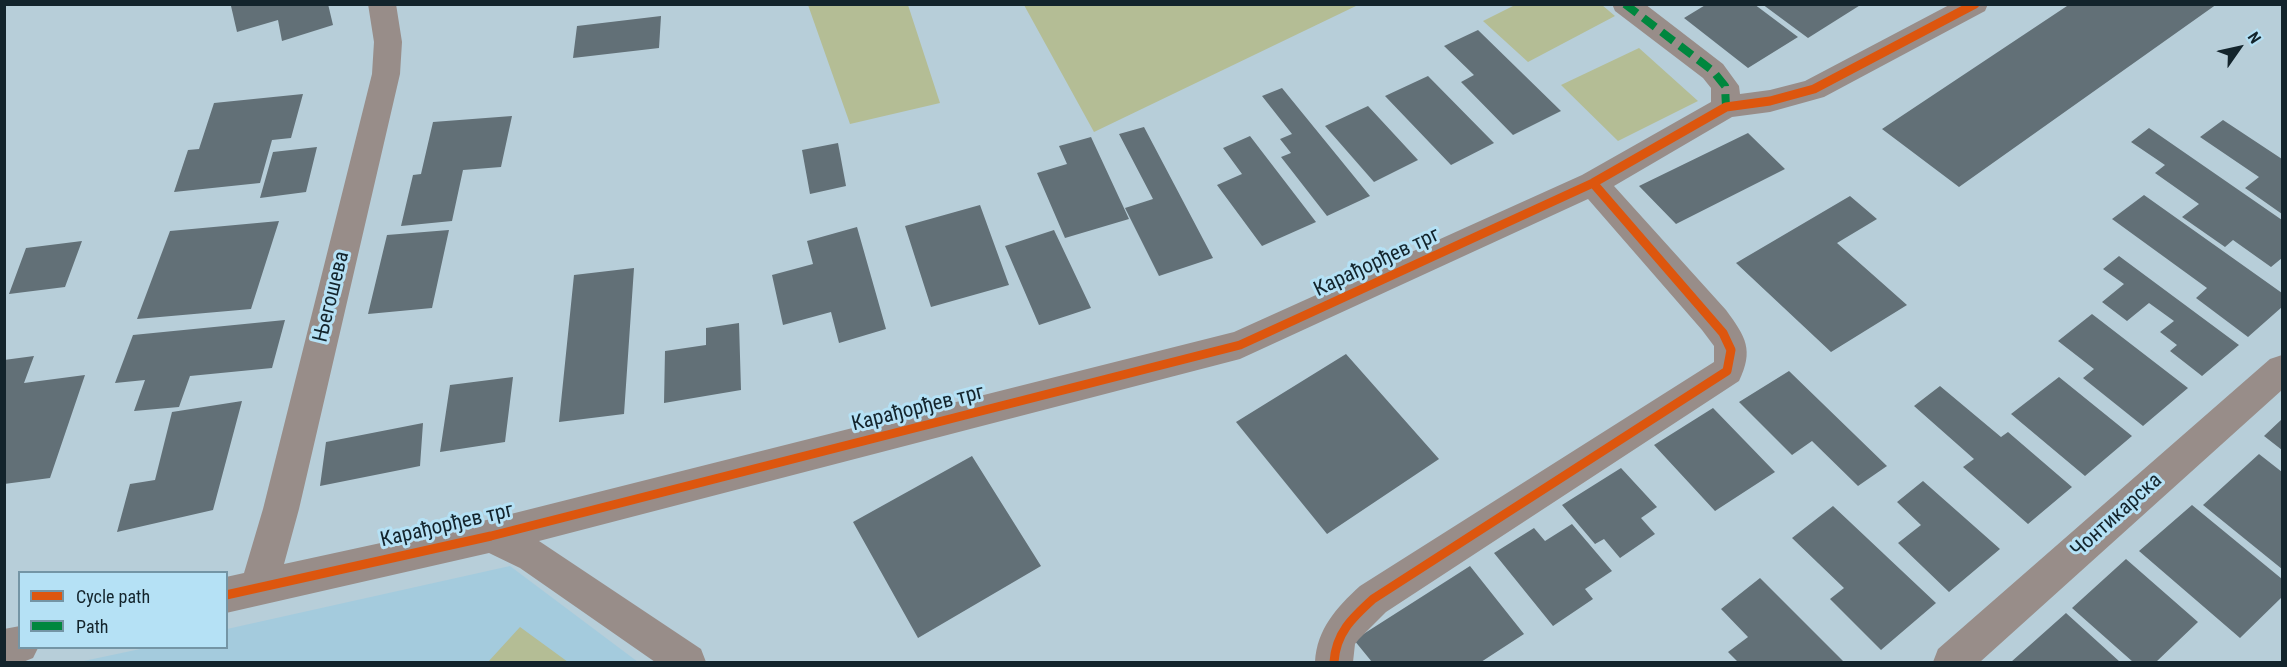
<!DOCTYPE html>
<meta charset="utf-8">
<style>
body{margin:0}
#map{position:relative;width:2287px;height:667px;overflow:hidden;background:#b7ced9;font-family:"Roboto Condensed",sans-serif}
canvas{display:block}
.frame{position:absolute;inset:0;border:6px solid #13242c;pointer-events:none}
.legend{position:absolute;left:18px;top:571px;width:210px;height:78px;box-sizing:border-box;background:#b5e1f5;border:2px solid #7495a5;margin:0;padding:8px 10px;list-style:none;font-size:18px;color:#13242c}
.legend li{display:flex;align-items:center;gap:12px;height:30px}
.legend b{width:30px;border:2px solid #7495a5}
.north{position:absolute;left:2209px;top:18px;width:60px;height:60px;-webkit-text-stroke:4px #b5e1f5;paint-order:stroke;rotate:56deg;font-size:16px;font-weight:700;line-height:24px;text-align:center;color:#13242c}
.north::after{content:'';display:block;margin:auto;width:21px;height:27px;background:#13242c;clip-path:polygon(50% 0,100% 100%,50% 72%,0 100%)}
</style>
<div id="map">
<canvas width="2287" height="667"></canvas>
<div class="frame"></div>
<ul class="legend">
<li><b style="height:8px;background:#dd560e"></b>Cycle path</li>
<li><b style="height:8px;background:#00873e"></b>Path</li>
</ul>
<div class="north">N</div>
</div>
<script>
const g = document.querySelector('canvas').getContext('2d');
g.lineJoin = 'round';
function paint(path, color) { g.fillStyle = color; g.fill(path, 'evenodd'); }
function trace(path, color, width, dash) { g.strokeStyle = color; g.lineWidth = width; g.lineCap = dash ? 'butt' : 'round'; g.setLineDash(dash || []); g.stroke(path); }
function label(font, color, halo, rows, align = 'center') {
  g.font = font + ' "Roboto Condensed",sans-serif'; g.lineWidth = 6; g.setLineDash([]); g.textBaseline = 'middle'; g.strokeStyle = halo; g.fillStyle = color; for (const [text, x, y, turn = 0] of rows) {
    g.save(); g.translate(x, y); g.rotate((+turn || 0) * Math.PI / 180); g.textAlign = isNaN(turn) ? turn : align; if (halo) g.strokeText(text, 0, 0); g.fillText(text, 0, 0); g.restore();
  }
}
const built = new Path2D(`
 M 510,566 L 638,662 L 79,662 L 145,648 L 226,648 L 227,629 Z`);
const green = new Path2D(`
 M 808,5 L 908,5 L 940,103 L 850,124 Z
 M 1024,5 L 1358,5 L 1094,132 Z
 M 1515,5 L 1602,5 L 1615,16 L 1528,62 L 1483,21 Z
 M 1639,48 L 1698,101 L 1618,141 L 1561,85 Z
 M 520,627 L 568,662 L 488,662 Z`);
const building = new Path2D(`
 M 238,4 L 328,4 L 333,25 L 282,41 L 278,20 L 237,32 L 231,6 Z
 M 1707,4 L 1754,4 L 1798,37 L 1748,68 L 1684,18 Z
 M 1762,4 L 1862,4 L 1808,38 Z
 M 2070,4 L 2217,4 L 1959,187 L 1882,129 Z
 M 661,16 L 659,48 L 573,58 L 577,26 Z
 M 1478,30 L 1561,111 L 1513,135 L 1461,82 L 1474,75 L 1444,46 Z
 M 1428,76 L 1494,143 L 1451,165 L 1385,96 Z
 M 1282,88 L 1370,196 L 1327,216 L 1281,157 L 1291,153 L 1280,139 L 1292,134 L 1262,96 Z
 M 303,94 L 291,138 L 272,140 L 260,183 L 174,192 L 188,150 L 199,149 L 214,103 Z
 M 1368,106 L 1418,160 L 1374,182 L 1325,126 Z
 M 512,116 L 501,167 L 463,170 L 452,221 L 401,226 L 413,175 L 421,174 L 433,122 Z
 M 2223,120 L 2282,159 L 2282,214 L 2245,188 L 2259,177 L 2200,137 Z
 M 1144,127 L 1213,258 L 1159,276 L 1125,208 L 1153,199 L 1119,134 Z
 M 2149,128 L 2282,220 L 2282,258 L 2271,267 L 2233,240 L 2225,247 L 2182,217 L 2199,204 L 2155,173 L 2165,165 L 2131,142 Z
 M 1748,133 L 1785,169 L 1676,224 L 1639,186 Z
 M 1250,136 L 1316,222 L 1262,246 L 1217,185 L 1242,174 L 1223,148 Z
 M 1091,137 L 1129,219 L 1065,238 L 1037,173 L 1067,164 L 1059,146 Z
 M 838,143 L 846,186 L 810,194 L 802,150 Z
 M 317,147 L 306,192 L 260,198 L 273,152 Z
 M 2144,195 L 2282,293 L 2282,307 L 2248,337 L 2196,298 L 2207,288 L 2112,219 Z
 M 1850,196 L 1877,219 L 1837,243 L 1907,305 L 1831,352 L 1736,263 Z
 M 980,205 L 1009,285 L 931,307 L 905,226 Z
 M 279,221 L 251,309 L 137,319 L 170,231 Z
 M 857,227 L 886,329 L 839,343 L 831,312 L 783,325 L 772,275 L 813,264 L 807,241 Z
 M 449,230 L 432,308 L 368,314 L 387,235 Z
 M 1054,230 L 1091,308 L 1039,325 L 1005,246 Z
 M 82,241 L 65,287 L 9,294 L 26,248 Z
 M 2119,256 L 2239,345 L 2202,376 L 2170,351 L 2177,345 L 2160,332 L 2174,321 L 2149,303 L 2127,321 L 2102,302 L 2124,284 L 2103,269 Z
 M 634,268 L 624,414 L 559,422 L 574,275 Z
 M 2092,314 L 2188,388 L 2143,426 L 2083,378 L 2094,369 L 2058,341 Z
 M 285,320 L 272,368 L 190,376 L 179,407 L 134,411 L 145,380 L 115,383 L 133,335 Z
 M 739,323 L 741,390 L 664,403 L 665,351 L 706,345 L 706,328 Z
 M 1346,354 L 1439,459 L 1327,534 L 1236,422 Z
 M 34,356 L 24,383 L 85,375 L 50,478 L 4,484 L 4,360 Z
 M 1789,371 L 1887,466 L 1858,486 L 1812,441 L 1792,455 L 1739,402 Z
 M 513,377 L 505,442 L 440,452 L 450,385 Z
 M 2059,377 L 2132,436 L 2085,476 L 2011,414 Z
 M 1940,386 L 2001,437 L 2008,432 L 2072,487 L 2028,524 L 1963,467 L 1974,459 L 1914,406 Z
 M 242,401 L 213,510 L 117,532 L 130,484 L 155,480 L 172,412 Z
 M 1713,408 L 1775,472 L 1715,511 L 1654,445 Z
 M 2282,419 L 2282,450 L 2264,436 Z
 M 423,423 L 420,466 L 320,486 L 326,442 Z
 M 2259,454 L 2282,472 L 2282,569 L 2203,505 Z
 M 972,456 L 1041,566 L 918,638 L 853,522 Z
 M 1621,468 L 1657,507 L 1641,518 L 1655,534 L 1620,558 L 1604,539 L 1595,544 L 1562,505 Z
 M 1923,481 L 2000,549 L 1949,592 L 1898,543 L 1921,525 L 1897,502 Z
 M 2192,505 L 2282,579 L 2282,597 L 2240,638 L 2139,551 Z
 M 1833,506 L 1936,603 L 1881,650 L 1830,599 L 1844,588 L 1792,538 Z
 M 1572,524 L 1612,571 L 1585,589 L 1593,599 L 1553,626 L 1494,553 L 1534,528 L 1545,541 Z
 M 2126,559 L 2198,622 L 2156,662 L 2133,662 L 2072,608 Z
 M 1470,566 L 1524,634 L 1481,662 L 1372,662 L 1354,640 Z
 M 1760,578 L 1844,662 L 1738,662 L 1728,652 L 1748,637 L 1721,609 Z
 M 2066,613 L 2120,662 L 2011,662 Z`);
const street = new Path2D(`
 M 368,4 L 396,4 L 402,42 L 400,74 L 299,509 L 284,564 L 491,519 L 1234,332 L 1582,175 L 1711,102 L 1711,88 L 1703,78 L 1615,11 L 1612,4 L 1645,4 L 1723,64 L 1739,86 L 1740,94 L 1770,90 L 1805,81 L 1951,4 L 1988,4 L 1985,11 L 1824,97 L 1770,112 L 1732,117 L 1614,186 L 1726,310 C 1746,337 1754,350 1739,381 L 1386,612 L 1359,639 L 1355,644 L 1353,662 L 1315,662 C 1317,629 1336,608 1360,586 L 1714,362 L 1714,346 L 1702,330 L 1588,199 L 1240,359 L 539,541 L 701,649 L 706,662 L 655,662 L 520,568 L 489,553 L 226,613 L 226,577 L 244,573 L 263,509 L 372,74 L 374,42 Z
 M 2282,355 L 2282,390 L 1980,662 L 1933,662 L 1938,649 L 2270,359 Z
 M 20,626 L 20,648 L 38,648 L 33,658 L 23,662 L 4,662 L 4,629 Z`);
const quiet = new Path2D(`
 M 1625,4 L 1713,71 L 1725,86 L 1726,107`);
const cycleway = new Path2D(`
 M 226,595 L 491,536 L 1240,345 L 1593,183 L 1726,107 L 1770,101 L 1814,89 L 1975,4
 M 1334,662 C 1336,633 1352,618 1373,599 L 1727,371 L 1731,350 L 1723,333 L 1593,183`);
const streetNames = [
 ["Карађорђев трг",1377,263,-25],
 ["Његошева",332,297,-76],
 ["Карађорђев трг",918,409,-14],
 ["Чонтикарска",2117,516,-42],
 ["Карађорђев трг",447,526,-13]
];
paint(built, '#a4cbdd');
paint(green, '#b4bd95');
paint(building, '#627077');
paint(street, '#988d89');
trace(quiet, '#00873e', 8, [15, 8]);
trace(cycleway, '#dd560e', 9);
label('21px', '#13242c', '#b5e1f5', streetNames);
</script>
